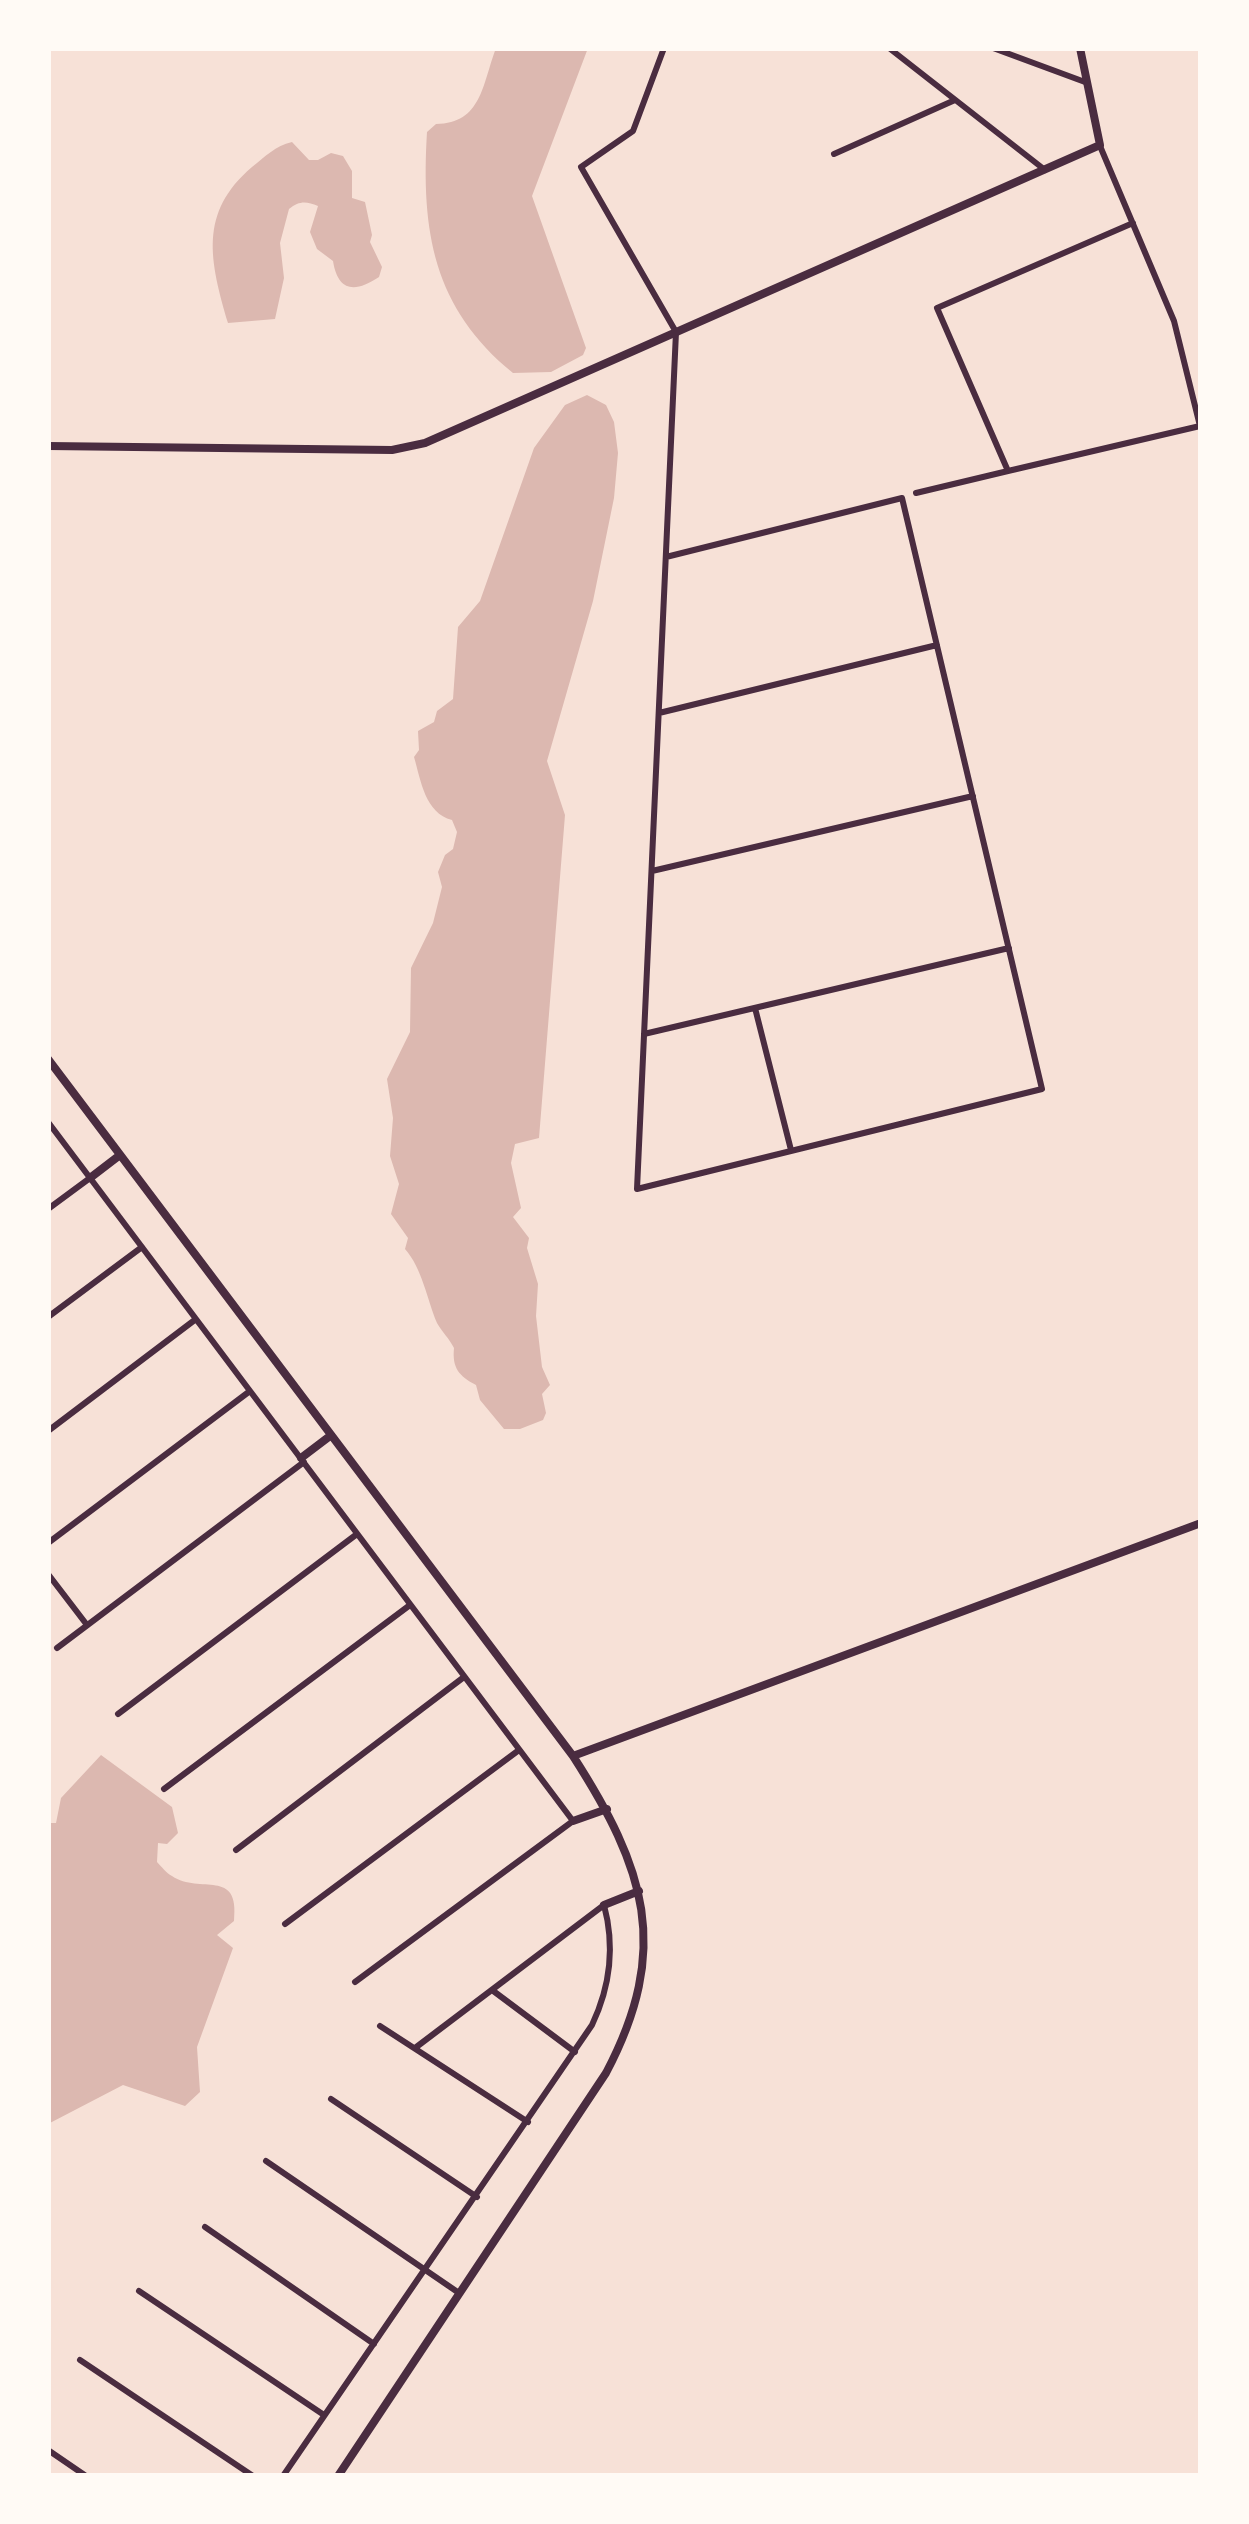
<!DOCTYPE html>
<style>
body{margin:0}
#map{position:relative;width:1249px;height:2524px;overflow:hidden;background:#f7e1d7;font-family:Overpass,sans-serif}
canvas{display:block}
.frame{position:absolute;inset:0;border:51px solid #fffaf5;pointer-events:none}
</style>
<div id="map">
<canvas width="1249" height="2524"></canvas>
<div class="frame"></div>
</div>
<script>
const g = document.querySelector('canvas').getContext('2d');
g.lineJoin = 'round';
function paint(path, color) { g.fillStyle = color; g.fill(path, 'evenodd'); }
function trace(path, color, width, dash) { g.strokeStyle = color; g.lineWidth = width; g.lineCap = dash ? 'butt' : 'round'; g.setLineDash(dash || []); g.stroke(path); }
const water = new Path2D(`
 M 496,48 L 588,48 L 532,196 L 586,348 L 583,355 L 551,372 L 513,373 C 433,308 421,231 427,132 L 436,124 C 482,123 482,85 496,48 Z
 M 292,142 L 309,160 L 318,160 L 331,153 L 343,156 L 352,171 L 352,198 L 365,202 L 372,235 L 370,242 L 382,267 L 379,277 C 355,293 338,292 333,261 L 317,249 L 310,232 L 318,206 C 306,201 299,201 289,209 L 280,243 L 284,278 L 275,319 L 228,323 C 210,261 198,213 252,167 C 266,156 275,146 292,142 Z
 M 587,395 L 606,405 L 614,422 L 618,453 L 614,498 L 593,601 L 547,761 L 565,815 L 539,1138 L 515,1144 L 511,1163 L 521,1208 L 513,1217 L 529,1238 L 527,1248 L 538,1284 L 536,1316 L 542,1367 L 550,1385 L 542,1394 L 546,1413 L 543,1420 L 520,1429 L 504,1429 L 480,1400 L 476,1385 C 459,1376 452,1368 454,1348 C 449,1338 442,1332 437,1323 C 427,1299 422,1268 405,1249 L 408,1238 L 391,1214 L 399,1184 L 390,1156 L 393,1118 L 387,1079 L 410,1032 L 411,968 L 433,923 L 442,887 L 438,872 L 445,855 L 453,849 L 457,832 L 452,820 C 425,813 421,781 414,757 L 419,750 L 418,731 L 434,722 L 437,711 L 453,699 L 458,627 L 480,601 L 534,448 L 565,405 Z
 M 101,1755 L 172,1807 L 178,1833 L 167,1844 L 158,1843 L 157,1862 C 162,1867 166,1873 172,1876 C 200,1895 240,1867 234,1921 L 217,1935 L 233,1948 L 197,2047 L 200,2092 L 185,2106 L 123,2085 L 48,2124 L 48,1823 L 56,1823 L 61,1798 Z`);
const minor = new Path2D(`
 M 664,48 L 633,131 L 581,167 L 676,332 L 637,1189 L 1042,1089 L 902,498 L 666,557
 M 889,48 L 1045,170
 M 993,48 L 1085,82
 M 1100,146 L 1174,321 L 1200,426
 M 834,154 L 955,100
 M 1133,223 L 937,308 L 1008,471 L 1200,426
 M 916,493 L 1008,471
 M 659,713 L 937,645
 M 652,871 L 973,796
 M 755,1008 L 791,1150
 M 644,1034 L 1009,948
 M 48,1122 L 573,1821 L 355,1982
 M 48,1209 L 90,1178
 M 48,1317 L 142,1247
 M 48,1431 L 196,1319
 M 48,1543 L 250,1391
 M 48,1574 L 87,1625
 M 57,1648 L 304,1462
 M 118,1714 L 357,1534
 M 164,1789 L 410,1605
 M 236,1850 L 464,1677
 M 285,1924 L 519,1750
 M 492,1990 L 575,2052
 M 380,2026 L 528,2122
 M 331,2099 L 477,2197
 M 266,2161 L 459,2293
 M 205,2227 L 374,2344
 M 139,2291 L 324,2415
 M 80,2360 L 253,2476
 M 48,2450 L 86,2476
 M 283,2476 L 592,2025 C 610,1987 615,1946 604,1905 L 415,2048`);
const tertiary = new Path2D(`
 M 48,446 L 392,450 L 425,443 L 1100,145 L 1080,48
 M 48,1059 L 573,1756 C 645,1868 672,1948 606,2073 L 338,2476
 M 90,1178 L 120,1155
 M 301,1458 L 330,1436
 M 573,1756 L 1201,1523
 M 573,1821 L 607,1809
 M 604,1905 L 639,1891`);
paint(water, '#dcb8b0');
trace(minor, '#4a2c40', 6);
trace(tertiary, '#4a2c40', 8);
</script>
